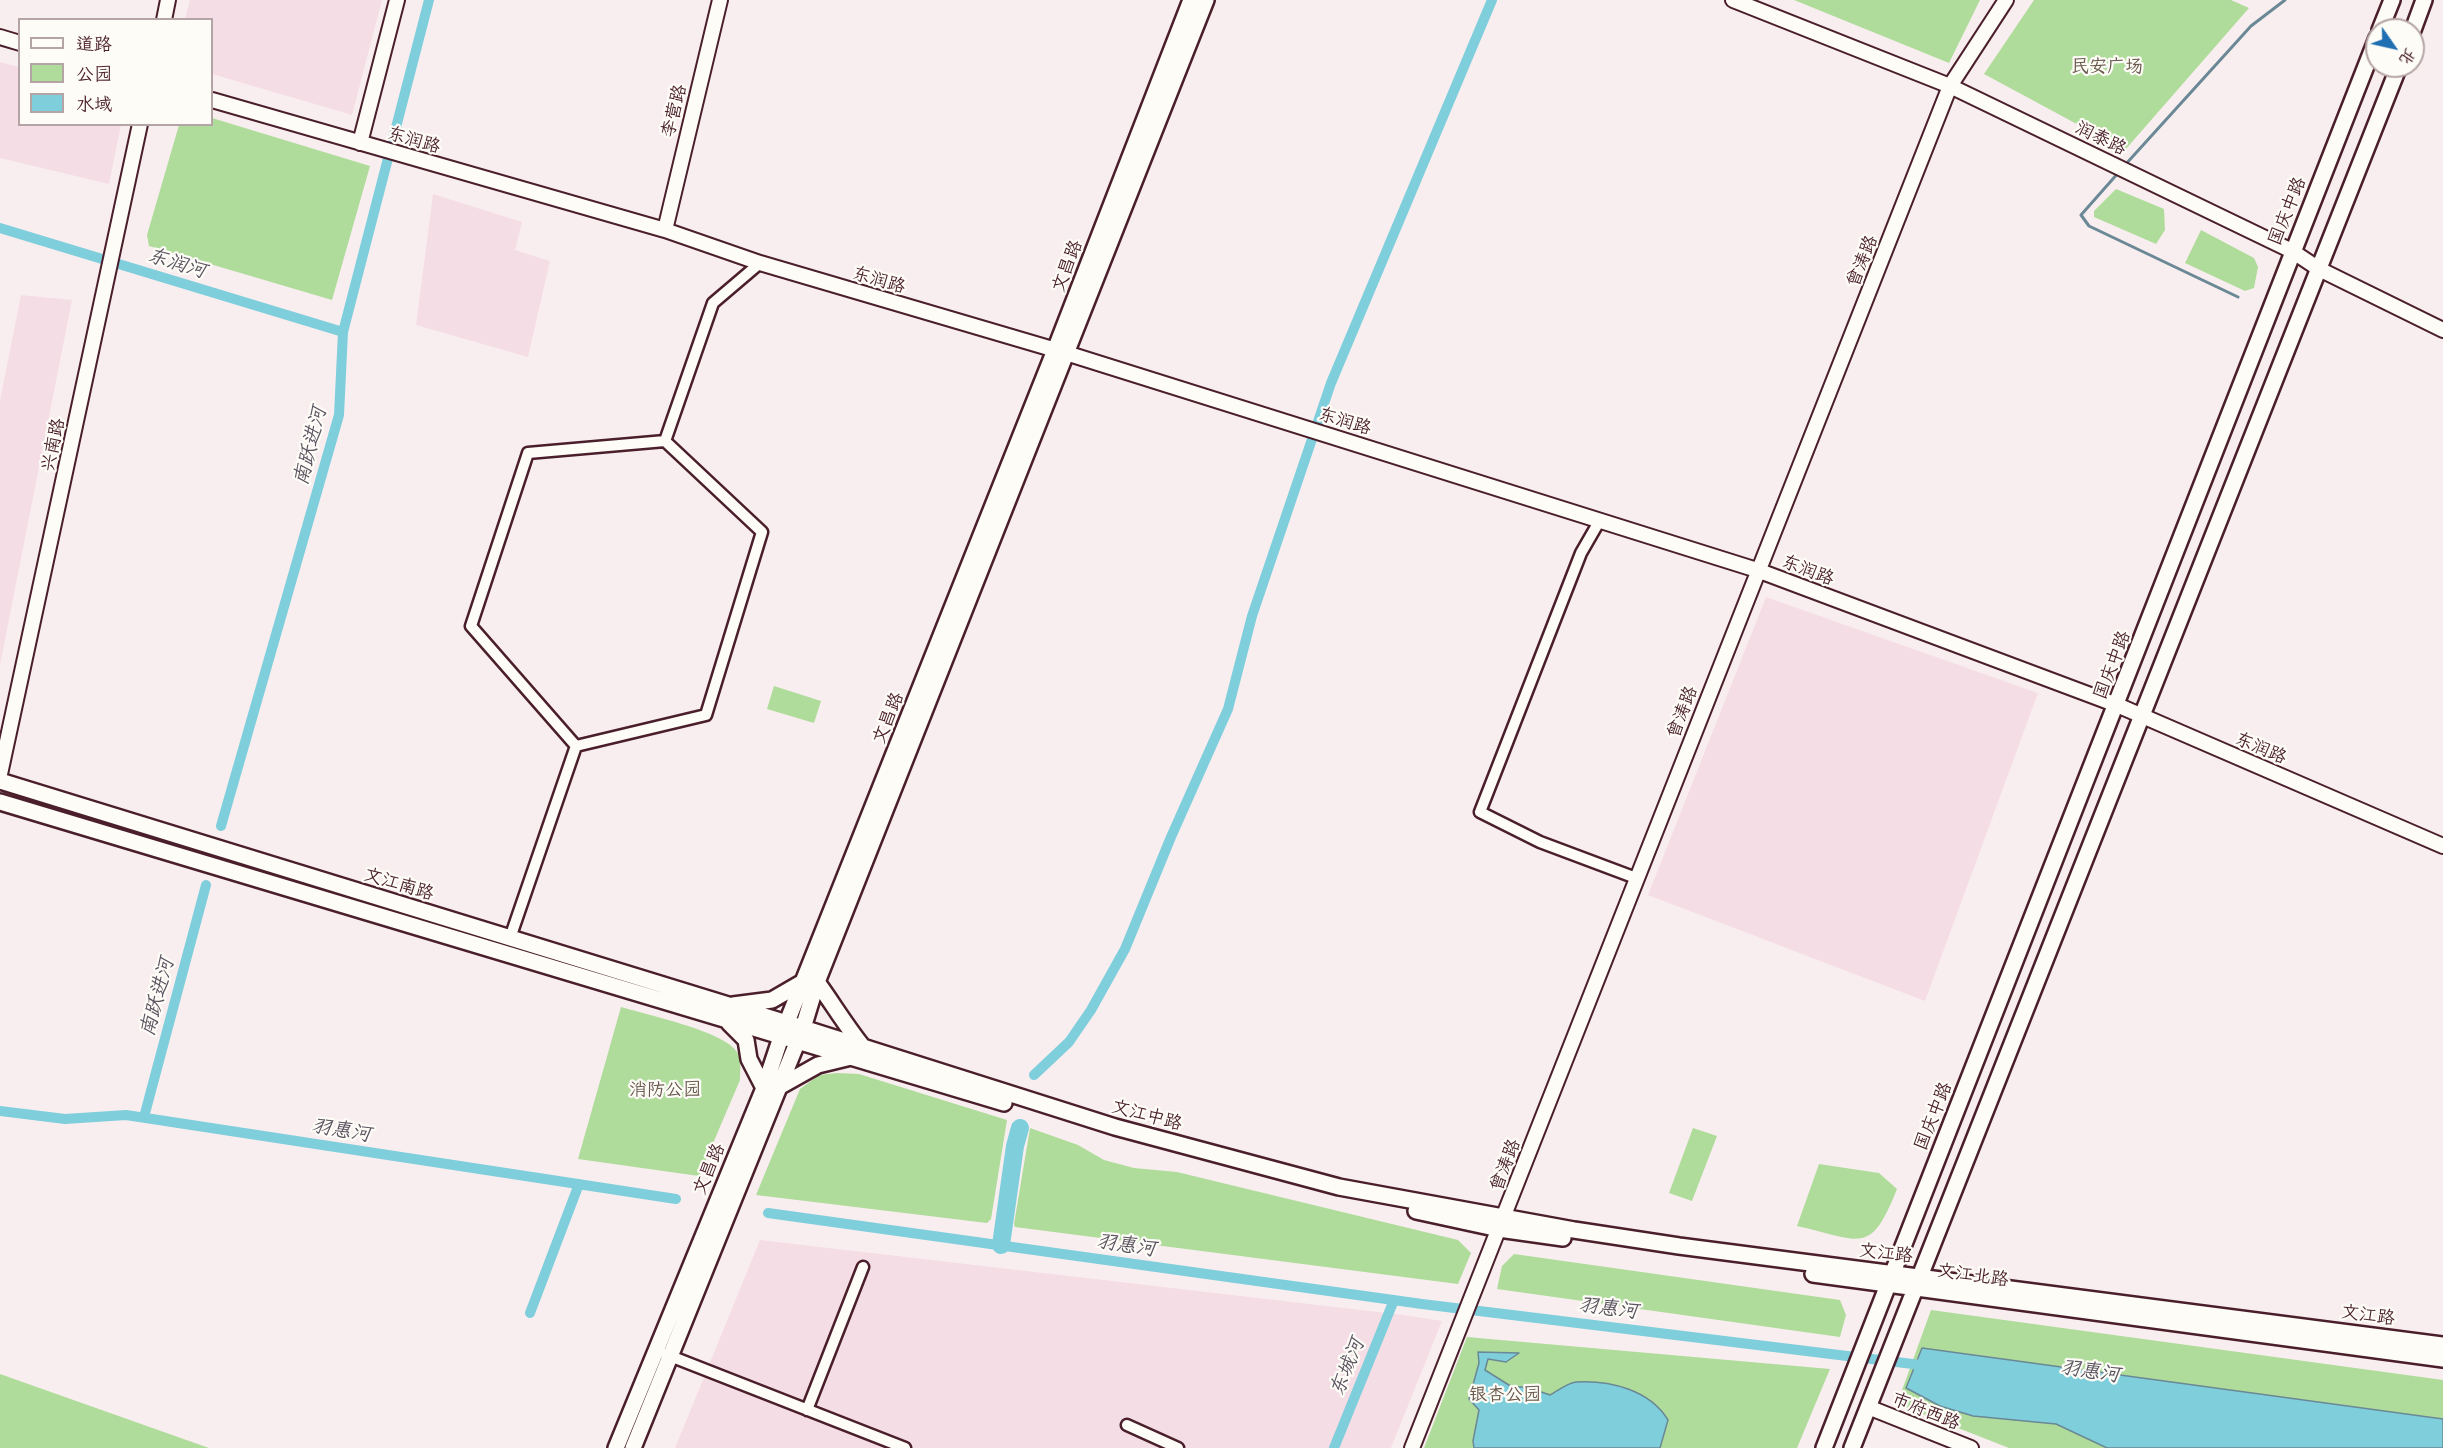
<!DOCTYPE html>
<meta charset="utf-8">
<style>
body{margin:0}
#map{position:relative;width:2443px;height:1448px;overflow:hidden;background:#f9eeef;font-family:Mali,"LXGW WenKai TC",sans-serif}
canvas{display:block}
.legend{position:absolute;left:18px;top:18px;width:195px;height:108px;box-sizing:border-box;background:#fdfcf7;border:2px solid #b5a4a5;margin:0;padding:8px 10px;list-style:none;font-size:18px;color:#4a1f2b}
.legend li{display:flex;align-items:center;gap:12px;height:30px}
.legend b{width:30px;border:2px solid #b5a4a5}
.north{position:absolute;left:2365px;top:18px;width:60px;height:60px;box-sizing:border-box;background:#fdfcf7;border:2px solid #b5a4a5;border-radius:50%;rotate:124deg;font-size:16px;font-weight:700;line-height:24px;text-align:center;color:#4a1f2b}
.north::after{content:'';display:block;margin:auto;width:21px;height:27px;background:#1f6fb2;clip-path:polygon(50% 0,100% 100%,50% 72%,0 100%)}
</style>
<div id="map">
<canvas width="2443" height="1448"></canvas>
<ul class="legend">
<li><b style="height:8px;background:#fdfcf7"></b>道路</li>
<li><b style="height:16px;background:#afdc9a"></b>公园</li>
<li><b style="height:16px;background:#7fcedc"></b>水域</li>
</ul>
<div class="north">北</div>
</div>
<script>
const g = document.querySelector('canvas').getContext('2d');
g.lineJoin = 'round';
function paint(path, color) { g.fillStyle = color; g.fill(path, 'evenodd'); }
function trace(path, color, width, dash) { g.strokeStyle = color; g.lineWidth = width; g.lineCap = dash ? 'butt' : 'round'; g.setLineDash(dash || []); g.stroke(path); }
function label(font, color, halo, rows, align = 'center') {
  g.font = font + ' Mali,"LXGW WenKai TC",sans-serif'; g.lineWidth = 4.5; g.setLineDash([]); g.textBaseline = 'middle'; g.strokeStyle = halo; g.fillStyle = color; for (const [text, x, y, turn = 0] of rows) {
    g.save(); g.translate(x, y); g.rotate((+turn || 0) * Math.PI / 180); g.textAlign = isNaN(turn) ? turn : align; if (halo) g.strokeText(text, 0, 0); g.fillText(text, 0, 0); g.restore();
  }
}
const built = new Path2D(`
 M 190,0 L 382,0 L 352,115 L 212,74 L 212,20 L 185,19 Z
 M 0,62 L 19,67 L 20,124 L 121,125 L 109,184 L 0,158 Z
 M 433,194 L 522,222 L 515,250 L 550,261 L 528,357 L 416,325 Z
 M 21,295 L 72,300 L 0,665 L 0,400 Z
 M 1766,597 L 2038,693 L 1925,1001 L 1648,895 Z
 M 760,1240 L 1404,1315 L 1442,1321 L 1391,1448 L 675,1448 Z`);
const green = new Path2D(`
 M 1794,0 L 1980,0 L 1949,63 Z
 M 2034,0 L 2231,0 L 2249,8 L 2125,150 L 1984,74 Z
 M 212,118 L 370,166 L 332,300 L 149,246 L 147,235 L 179,125 L 212,124 Z
 M 2116,189 L 2164,209 L 2165,230 L 2156,244 L 2094,217 L 2094,211 Z
 M 2201,230 L 2254,258 L 2258,267 L 2254,288 L 2245,291 L 2185,263 Z
 M 774,686 L 821,701 L 814,723 L 767,709 Z
 M 621,1007 C 647,1015 724,1031 737,1052 C 742,1060 740,1070 740,1080 L 699,1176 L 578,1159 Z
 M 837,1073 L 859,1074 L 1007,1120 L 991,1219 L 987,1223 L 756,1195 L 800,1089 L 819,1075 Z
 M 1030,1128 L 1078,1145 L 1104,1160 L 1134,1168 L 1177,1172 L 1458,1240 L 1471,1253 L 1458,1284 L 1015,1227 L 1014,1224 Z
 M 1693,1128 L 1717,1136 L 1692,1201 L 1669,1193 Z
 M 1819,1164 L 1879,1173 L 1897,1189 C 1870,1257 1861,1240 1797,1226 Z
 M 1514,1254 L 1840,1300 L 1846,1315 L 1840,1337 L 1497,1289 L 1502,1266 Z
 M 1931,1310 L 2443,1380 L 2443,1448 L 2009,1448 L 1897,1404 Z
 M 1467,1337 L 1830,1369 L 1797,1448 L 1424,1448 Z
 M 0,1374 L 209,1448 L 0,1448 Z`);
const water = new Path2D(`
 M 1922,1348 L 2443,1419 L 2443,1448 L 2107,1448 L 2056,1424 L 1973,1416 L 1940,1406 L 1906,1388 Z
 M 1478,1352 L 1519,1353 L 1506,1362 L 1488,1359 L 1485,1370 L 1512,1387 L 1527,1387 L 1550,1395 C 1558,1391 1567,1383 1576,1382 C 1610,1380 1650,1390 1668,1420 L 1660,1448 L 1474,1448 L 1473,1441 L 1479,1410 L 1469,1399 L 1479,1363 Z`);
const stream = new Path2D(`
 M 2125,165 L 2251,26 L 2285,0
 M 2119,172 L 2081,215 L 2089,226 L 2238,297`);
const canal = new Path2D(`
 M 0,228 L 343,332
 M 221,826 L 339,415 L 343,332 L 429,0
 M 1034,1075 L 1069,1042 L 1091,1010 L 1125,949 L 1171,837 L 1228,709 L 1252,616 L 1331,383 L 1492,0
 M 0,1111 L 65,1119 L 126,1115 L 676,1199
 M 144,1117 L 206,885
 M 768,1213 L 1422,1304 L 1929,1366
 M 530,1313 L 579,1184
 M 1334,1448 L 1394,1300`);
const river = new Path2D(`
 M 1001,1245 L 1015,1146 L 1020,1128`);
const minor = new Path2D(`
 M 1600,520 L 1581,553 L 1480,812 L 1540,842 L 1636,878
 M 576,746 L 471,626 L 528,453 L 665,441
 M 510,938 L 576,746 L 706,715 L 762,532 L 665,441 L 713,303 L 760,263
 M 665,1354 L 905,1448
 M 807,1410 L 863,1267
 M 1127,1425 L 1178,1448`);
const tertiary = new Path2D(`
 M 1733,0 L 1950,86 L 2292,251 L 2319,269 L 2443,330
 M 164,20 L 168,0
 M 0,37 L 20,43
 M 212,100 L 665,230 L 760,263 L 1066,353 L 1757,570 L 2117,705 L 2443,846
 M 360,143 L 397,0
 M 665,230 L 720,0
 M 0,774 L 140,124
 M 1868,1407 L 1971,1448
 M 1412,1448 L 1950,86 L 2006,0`);
const secondary = new Path2D(`
 M 2380,30 L 2392,0
 M 2413,30 L 2424,0
 M 0,781 L 803,1028 L 1115,1127 L 1339,1187 L 1574,1230 L 1679,1246 L 2443,1345
 M 0,802 L 1004,1103
 M 817,982 C 833,1004 846,1026 863,1047
 M 733,1005 L 772,1000 L 803,982
 M 729,1023 L 746,1040 L 749,1059 L 764,1088
 M 777,1088 L 818,1065 L 851,1057
 M 1416,1211 L 1499,1229 L 1563,1238
 M 1813,1274 L 2443,1359
 M 616,1448 L 764,1088 L 781,1037 L 1055,350 L 1191,0
 M 633,1448 L 803,1028 L 817,982 L 1206,0
 M 1824,1448 L 2377,38
 M 1852,1448 L 2399,66`);
const parkNames = [
 ["民安广场",2107,66],
 ["消防公园",665,1089],
 ["银杏公园",1505,1394]
];
const streetNames = [
 ["李营路",674,111,-76],
 ["润泰路",2101,138,26],
 ["东润路",414,140,16],
 ["国庆中路",2287,211,-68],
 ["曾涛路",1862,261,-68],
 ["文昌路",1067,266,-69],
 ["东润路",879,280,16],
 ["东润路",1345,421,17],
 ["兴南路",53,445,-78],
 ["东润路",1808,570,21],
 ["国庆中路",2112,665,-69],
 ["曾涛路",1682,712,-69],
 ["文昌路",888,718,-68],
 ["东润路",2261,748,23],
 ["文江南路",399,884,17],
 ["文江中路",1147,1115,15],
 ["国庆中路",1933,1116,-68],
 ["曾涛路",1505,1165,-69],
 ["文昌路",709,1169,-67],
 ["文江路",1886,1253,7],
 ["文江北路",1973,1275,8],
 ["文江路",2368,1315,8],
 ["市府西路",1926,1411,22]
];
const waterNames = [
 ["东润河",177,263,17],
 ["南跃进河",310,446,-76],
 ["南跃进河",157,997,-75],
 ["羽惠河",341,1130,9],
 ["羽惠河",1126,1245,8],
 ["羽惠河",1608,1308,7],
 ["东城河",1347,1367,-68],
 ["羽惠河",2090,1371,8]
];
paint(built, '#f5dde5');
paint(green, '#afdc9a');
paint(water, '#7fcedc');
trace(water, '#6a8895', 1.5);
trace(stream, '#6a8895', 3);
trace(canal, '#7fcedc', 10);
trace(river, '#7fcedc', 18);
trace(minor, '#4a1f2b', 15);
trace(tertiary, '#4a1f2b', 18);
trace(secondary, '#4a1f2b', 20);
trace(minor, '#fdfcf7', 10);
trace(tertiary, '#fdfcf7', 14);
trace(secondary, '#fdfcf7', 15);
label('18px', '#68584c', '#fdfcf7', parkNames);
label('18px', '#4a1f2b', '#fdfcf7', streetNames);
label('italic 20px', '#5a5460', '#fdfcf7', waterNames);
</script>
